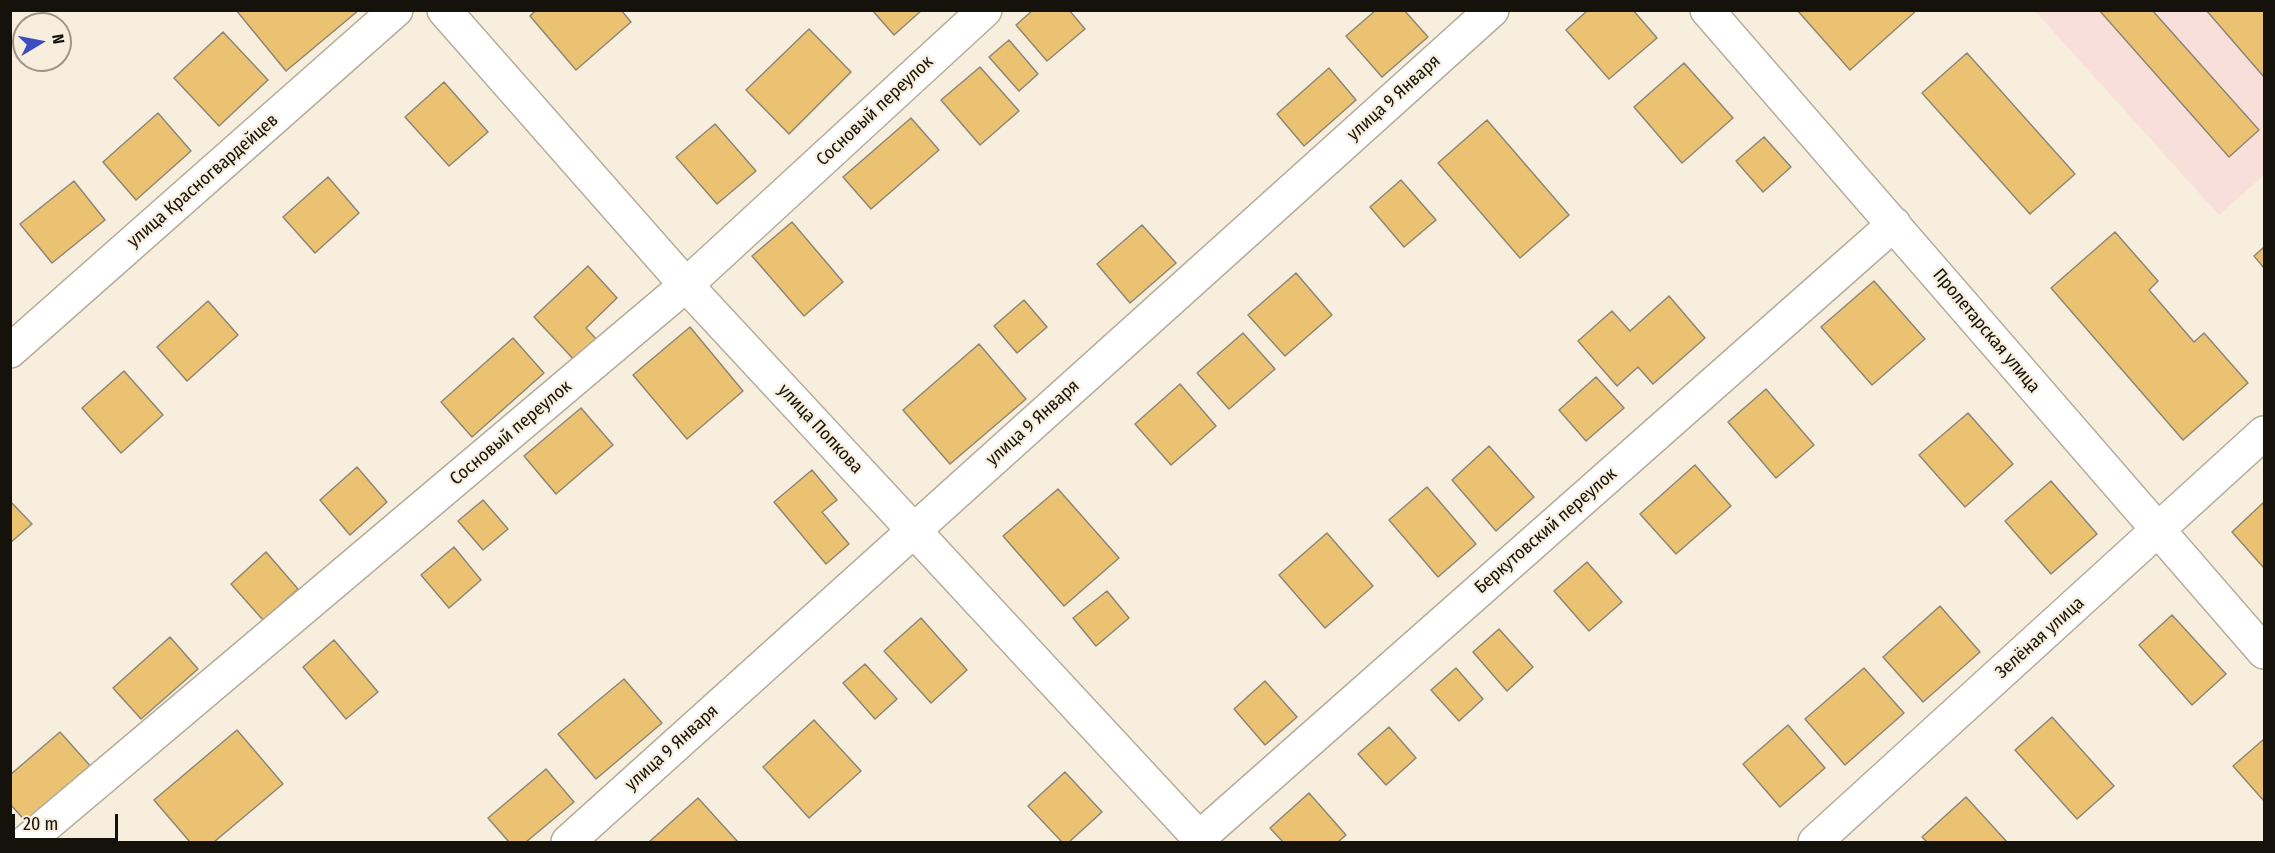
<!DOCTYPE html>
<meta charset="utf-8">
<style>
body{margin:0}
#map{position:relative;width:2275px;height:853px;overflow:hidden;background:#f8eedd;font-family:"Fira Sans Condensed",sans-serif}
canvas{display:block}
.frame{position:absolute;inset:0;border:12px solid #15120c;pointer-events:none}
.north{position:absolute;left:12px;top:12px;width:60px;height:60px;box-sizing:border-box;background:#f8eedd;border:2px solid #9d9689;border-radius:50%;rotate:80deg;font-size:16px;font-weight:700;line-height:24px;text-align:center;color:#15120c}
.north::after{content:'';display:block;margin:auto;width:21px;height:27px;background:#3d4dc0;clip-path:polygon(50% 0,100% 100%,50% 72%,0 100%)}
.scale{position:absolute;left:12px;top:814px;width:106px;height:27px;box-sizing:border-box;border:3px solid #15120c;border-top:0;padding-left:8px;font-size:18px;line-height:21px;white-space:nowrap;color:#15120c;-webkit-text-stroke:4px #f8eedd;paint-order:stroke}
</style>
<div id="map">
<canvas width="2275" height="853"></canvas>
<div class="frame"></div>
<div class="north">N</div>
<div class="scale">20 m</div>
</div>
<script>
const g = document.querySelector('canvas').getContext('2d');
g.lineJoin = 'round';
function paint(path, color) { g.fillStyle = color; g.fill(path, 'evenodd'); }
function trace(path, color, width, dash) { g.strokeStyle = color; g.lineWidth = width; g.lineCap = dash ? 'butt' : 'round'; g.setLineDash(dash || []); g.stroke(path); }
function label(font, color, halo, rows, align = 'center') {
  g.font = font + ' "Fira Sans Condensed",sans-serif'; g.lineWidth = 4.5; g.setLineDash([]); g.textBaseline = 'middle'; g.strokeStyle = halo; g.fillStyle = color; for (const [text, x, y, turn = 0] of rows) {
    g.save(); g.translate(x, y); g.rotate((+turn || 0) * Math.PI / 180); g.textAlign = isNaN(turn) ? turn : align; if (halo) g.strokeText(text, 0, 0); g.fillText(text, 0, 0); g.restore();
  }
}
const industrial = new Path2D(`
 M 2035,11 L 2264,11 L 2264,175 L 2219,215 Z`);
const building = new Path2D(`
 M 236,10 L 359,10 L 286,71 Z
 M 536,10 L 621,10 L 631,22 L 576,70 L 530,16 Z
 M 872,10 L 922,10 L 894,35 Z
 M 1033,10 L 1069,10 L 1085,29 L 1047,61 L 1016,25 Z
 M 1376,10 L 1404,10 L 1428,37 L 1382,77 L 1346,36 Z
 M 1588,10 L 1633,10 L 1657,38 L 1609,79 L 1566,30 Z
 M 1797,10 L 1917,10 L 1850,70 Z
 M 2099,10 L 2152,10 L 2259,130 L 2229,157 Z
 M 2206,10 L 2264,10 L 2264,77 Z
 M 809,29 L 851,72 L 789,134 L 746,90 Z
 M 223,32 L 268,80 L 219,126 L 174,78 Z
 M 1009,40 L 1038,74 L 1019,91 L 989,57 Z
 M 1967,53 L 2075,174 L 2030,214 L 1922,93 Z
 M 1684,63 L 1733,118 L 1682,163 L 1634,107 Z
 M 980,67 L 1019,111 L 980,145 L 941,100 Z
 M 1329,68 L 1356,100 L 1304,146 L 1277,114 Z
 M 444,82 L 488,132 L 449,166 L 405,117 Z
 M 158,113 L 191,151 L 136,200 L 103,162 Z
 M 911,118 L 939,150 L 871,209 L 843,177 Z
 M 1487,120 L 1569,215 L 1520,258 L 1438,163 Z
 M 715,124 L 756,171 L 717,204 L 676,157 Z
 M 1764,137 L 1791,167 L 1763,192 L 1736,161 Z
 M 328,177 L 359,213 L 315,253 L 283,217 Z
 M 1401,180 L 1436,220 L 1404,247 L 1370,207 Z
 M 74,181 L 105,220 L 52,263 L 20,224 Z
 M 792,222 L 843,282 L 804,316 L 752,256 Z
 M 1142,225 L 1176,263 L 1130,303 L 1097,264 Z
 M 2115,232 L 2158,281 L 2149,290 L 2194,342 L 2204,333 L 2248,383 L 2183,440 L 2051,288 Z
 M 2264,247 L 2264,268 L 2254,256 Z
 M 588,266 L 617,298 L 586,328 L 599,342 L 577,363 L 534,317 Z
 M 1296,273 L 1332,315 L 1285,356 L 1248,315 Z
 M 1874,281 L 1925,339 L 1872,385 L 1821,327 Z
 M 1669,296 L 1705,338 L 1653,384 L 1638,367 L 1617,386 L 1578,341 L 1612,311 L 1630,331 Z
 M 1024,300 L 1047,327 L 1017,353 L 994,326 Z
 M 208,301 L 238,335 L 187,381 L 157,347 Z
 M 690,327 L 743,391 L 687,439 L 633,375 Z
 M 1243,333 L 1275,369 L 1229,409 L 1197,373 Z
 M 513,338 L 544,373 L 472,437 L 441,402 Z
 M 979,344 L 1026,399 L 950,464 L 903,410 Z
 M 124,371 L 163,415 L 121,453 L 82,408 Z
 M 1596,377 L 1624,408 L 1586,441 L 1559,410 Z
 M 1180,384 L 1216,426 L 1171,465 L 1135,424 Z
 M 1766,389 L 1814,445 L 1776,478 L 1728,422 Z
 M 581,408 L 613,445 L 556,494 L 524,456 Z
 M 1968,413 L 2013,464 L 1965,507 L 1919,455 Z
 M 1489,446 L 1534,497 L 1496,531 L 1452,480 Z
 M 1695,465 L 1731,506 L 1676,554 L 1640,514 Z
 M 357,467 L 387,502 L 350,535 L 320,500 Z
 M 812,470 L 837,500 L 822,512 L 849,544 L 826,564 L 774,502 Z
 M 2051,481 L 2097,534 L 2051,574 L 2005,521 Z
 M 1427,487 L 1476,544 L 1438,577 L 1389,520 Z
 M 1058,489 L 1119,558 L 1064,606 L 1003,536 Z
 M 483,500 L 508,529 L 483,550 L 458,521 Z
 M 10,501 L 32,524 L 10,543 Z
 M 2264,502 L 2264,568 L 2232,532 Z
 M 1327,533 L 1373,586 L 1325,628 L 1279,575 Z
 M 454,547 L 481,580 L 449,608 L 421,575 Z
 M 266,552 L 298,589 L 263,620 L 231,584 Z
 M 1587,562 L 1622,602 L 1589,631 L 1554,591 Z
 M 1107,591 L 1129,618 L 1096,646 L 1073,618 Z
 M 1940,606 L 1980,652 L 1923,702 L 1883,657 Z
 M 2172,615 L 2226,674 L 2192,705 L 2139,645 Z
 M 921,618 L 967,670 L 931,703 L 884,651 Z
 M 1499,629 L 1533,667 L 1507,691 L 1473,652 Z
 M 170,637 L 198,669 L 141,719 L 113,688 Z
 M 334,640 L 378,692 L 346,719 L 303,667 Z
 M 865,664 L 897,699 L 875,719 L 843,683 Z
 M 1456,668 L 1483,699 L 1459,721 L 1431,690 Z
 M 1864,668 L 1904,713 L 1845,765 L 1805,719 Z
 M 624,679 L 662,723 L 596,779 L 558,734 Z
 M 1265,681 L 1297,717 L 1265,745 L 1234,709 Z
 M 2052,717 L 2114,786 L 2077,819 L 2015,750 Z
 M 814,720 L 861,771 L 809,818 L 763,767 Z
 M 1788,725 L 1825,768 L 1780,807 L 1743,764 Z
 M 1389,727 L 1416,758 L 1386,785 L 1358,754 Z
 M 237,730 L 283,784 L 214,842 L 190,842 L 154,800 Z
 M 60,732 L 93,769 L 29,825 L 10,804 L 10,775 Z
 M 2264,739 L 2264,801 L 2233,766 Z
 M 546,769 L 574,802 L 526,842 L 509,842 L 488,818 Z
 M 1065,772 L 1102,812 L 1069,842 L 1062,842 L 1028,806 Z
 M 1309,793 L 1346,835 L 1338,842 L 1283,842 L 1270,828 Z
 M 1966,797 L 2007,842 L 1927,842 L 1922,837 Z
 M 698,798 L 738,842 L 649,842 Z`);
const minor = new Path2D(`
 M 444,10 L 686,285 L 1203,842
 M 1707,10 L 2264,652
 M 10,351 L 396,10
 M 1199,838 L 1894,224
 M 26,842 L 686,285 L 985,10
 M 568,842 L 1492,10
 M 1815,842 L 2264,433`);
const streetNames = [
 ["улица 9 Января",1394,98,-42],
 ["Сосновый переулок",875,111,-43],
 ["улица Красногвардейцев",203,181,-41],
 ["Пролетарская улица",1986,331,50],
 ["улица 9 Января",1033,423,-42],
 ["улица Попкова",820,429,47],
 ["Сосновый переулок",511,433,-40],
 ["Беркутовский переулок",1546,531,-41],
 ["Зелёная улица",2040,638,-42],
 ["улица 9 Января",672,748,-42]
];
paint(industrial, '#f9dfda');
paint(building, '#ebc271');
trace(building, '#8e8676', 1.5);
trace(minor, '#b5ad9c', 36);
trace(minor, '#fff', 33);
label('18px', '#15120c', '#f8eedd', streetNames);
</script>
